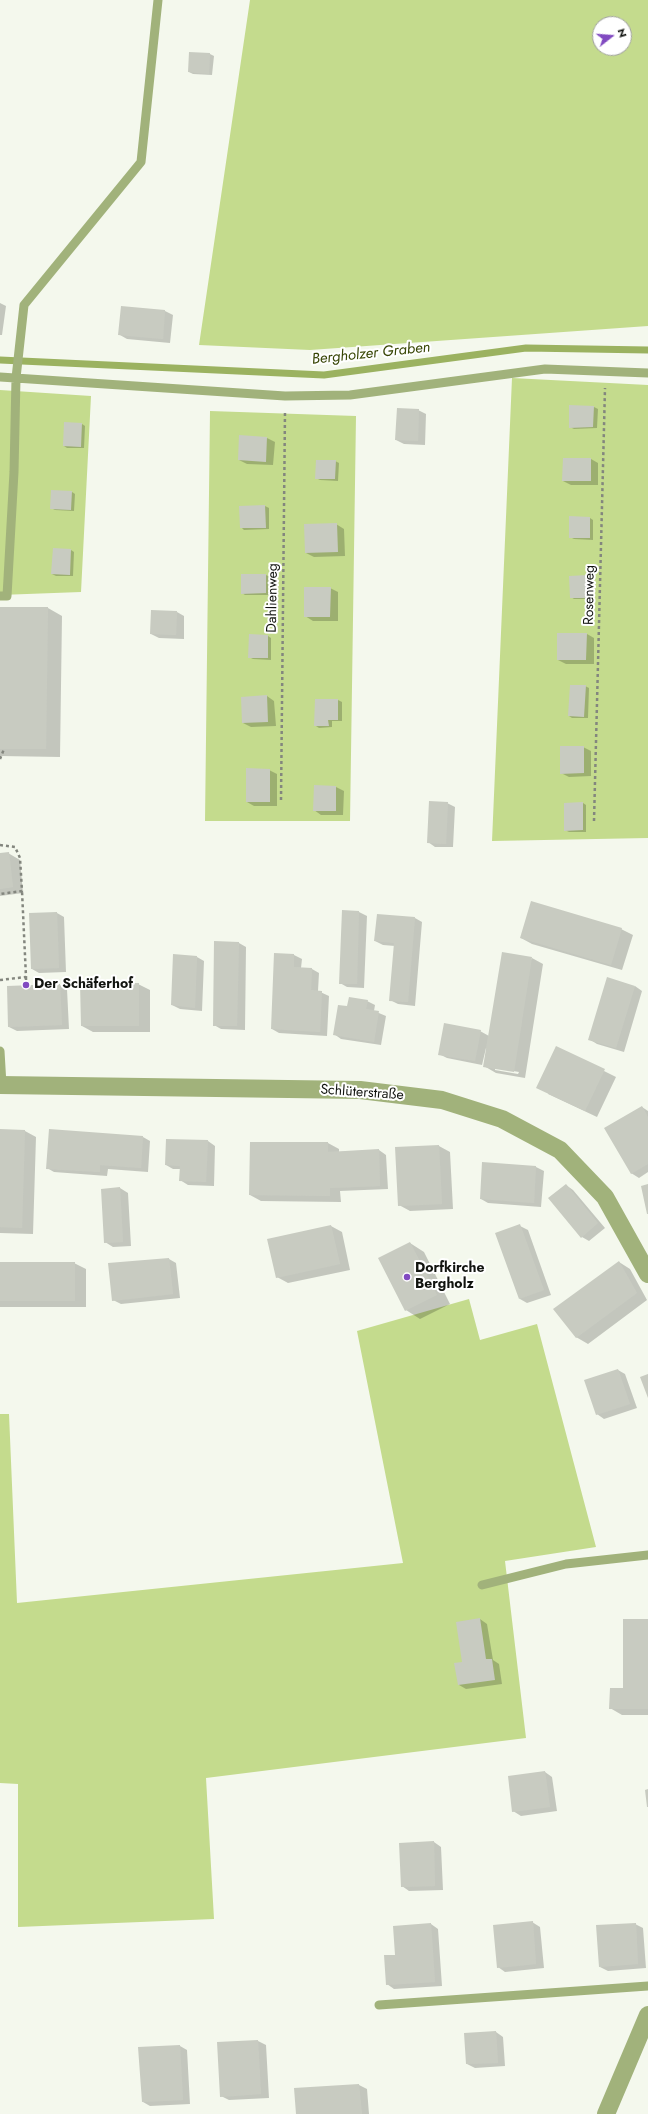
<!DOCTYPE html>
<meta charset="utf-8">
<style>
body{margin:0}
#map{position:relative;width:648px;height:2114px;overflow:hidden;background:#f4f8ed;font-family:Jost,sans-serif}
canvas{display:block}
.north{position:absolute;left:592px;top:16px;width:40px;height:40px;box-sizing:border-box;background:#fff;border:1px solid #a0a19f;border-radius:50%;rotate:73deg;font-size:11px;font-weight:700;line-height:16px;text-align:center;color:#121410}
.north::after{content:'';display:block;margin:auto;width:14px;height:18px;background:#814ac1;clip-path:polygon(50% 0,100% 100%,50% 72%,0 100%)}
</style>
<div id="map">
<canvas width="648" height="2114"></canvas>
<div class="north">N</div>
</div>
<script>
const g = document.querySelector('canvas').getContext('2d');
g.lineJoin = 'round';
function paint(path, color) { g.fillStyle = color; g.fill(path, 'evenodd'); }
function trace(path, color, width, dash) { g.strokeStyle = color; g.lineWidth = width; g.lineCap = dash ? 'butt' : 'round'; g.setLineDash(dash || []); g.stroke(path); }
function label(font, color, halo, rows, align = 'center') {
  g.font = font + ' Jost,sans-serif'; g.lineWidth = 4; g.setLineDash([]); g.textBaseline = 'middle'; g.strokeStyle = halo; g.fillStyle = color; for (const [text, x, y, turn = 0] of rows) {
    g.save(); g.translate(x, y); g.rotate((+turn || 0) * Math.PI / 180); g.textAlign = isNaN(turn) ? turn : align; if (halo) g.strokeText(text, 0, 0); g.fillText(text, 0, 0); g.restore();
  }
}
const green = new Path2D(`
 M 250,0 L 648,0 L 648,326 L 310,350 L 199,345 ZM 600,24 L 624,24 L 624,48 L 600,48 Z
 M 512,378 L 648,385 L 648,838 L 492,841 Z
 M 0,390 L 91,396 L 81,592 L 0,595 Z
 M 210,411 L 356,416 L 350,821 L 205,821 Z
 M 469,1299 L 480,1340 L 537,1324 L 596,1547 L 505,1561 L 526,1738 L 206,1778 L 214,1919 L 18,1927 L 18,1784 L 0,1783 L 0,1414 L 9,1414 L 17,1603 L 403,1563 L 357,1331 Z`);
const shadow = new Path2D(`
 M 190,53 L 210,54 L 214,56 L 212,75 L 193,74 L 189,72 Z
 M 0,303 L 6,306 L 2,335 L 0,335 Z
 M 122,307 L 165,311 L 173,315 L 170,343 L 127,339 L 120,335 Z
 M 570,406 L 594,407 L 598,409 L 597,428 L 574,429 L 570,427 Z
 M 418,410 L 426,414 L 425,445 L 404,444 L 396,440 Z
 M 82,424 L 85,426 L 84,448 L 67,448 L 64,446 Z
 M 240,436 L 267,438 L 275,442 L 273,465 L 247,464 L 239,460 Z
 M 591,459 L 598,463 L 598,485 L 571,485 L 563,481 Z
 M 335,461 L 339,463 L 338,481 L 320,480 L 316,478 Z
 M 72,492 L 75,494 L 74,511 L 55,510 L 51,508 Z
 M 265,506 L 269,508 L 269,529 L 244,530 L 241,527 Z
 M 590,518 L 593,520 L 593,540 L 574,539 L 570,537 Z
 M 336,524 L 344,529 L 345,556 L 314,557 L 306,553 Z
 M 71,550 L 74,552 L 73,576 L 56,576 L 52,574 Z
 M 242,575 L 266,575 L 270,577 L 270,595 L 245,595 L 242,593 Z
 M 588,576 L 591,578 L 592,599 L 574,599 L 571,597 Z
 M 330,588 L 338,592 L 338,621 L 313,621 L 305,616 Z
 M 0,608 L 48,608 L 62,616 L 60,757 L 0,756 Z
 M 177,612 L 184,616 L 184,639 L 159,638 L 151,634 Z
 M 587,634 L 594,638 L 594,664 L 566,664 L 558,660 Z
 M 268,636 L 271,638 L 271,660 L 253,659 L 249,657 Z
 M 585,686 L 589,688 L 588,718 L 572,718 L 569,716 Z
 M 267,696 L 274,701 L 276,726 L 251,727 L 243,723 Z
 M 316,700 L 338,700 L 342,702 L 342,721 L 332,721 L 332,727 L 319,728 L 316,726 Z
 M 583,747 L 591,751 L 591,776 L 569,777 L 561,773 Z
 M 269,770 L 277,774 L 277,806 L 254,806 L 247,802 Z
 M 315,786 L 336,787 L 344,791 L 343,815 L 321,815 L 314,810 Z
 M 447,803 L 455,807 L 453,847 L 435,847 L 428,842 Z
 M 583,803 L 586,805 L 586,832 L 569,832 L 565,830 Z
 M 8,853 L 20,860 L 23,893 L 0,896 L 0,854 Z
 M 343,911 L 359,912 L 367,916 L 364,988 L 347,987 L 340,983 Z
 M 57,913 L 64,917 L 66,972 L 39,973 L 32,969 Z
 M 415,918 L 422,922 L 415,1006 L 398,1004 L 390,1000 L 395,946 L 383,945 L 375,941 Z
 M 621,929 L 633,935 L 622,970 L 532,944 L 521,938 Z
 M 239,943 L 246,947 L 245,1030 L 221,1029 L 214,1025 Z
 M 275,954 L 294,955 L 302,959 L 301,968 L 312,969 L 319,973 L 318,991 L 329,996 L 327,1036 L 279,1033 L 272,1029 Z
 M 197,957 L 204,961 L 202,1011 L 180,1009 L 172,1005 Z
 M 532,958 L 543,964 L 525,1078 L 496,1073 L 484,1066 L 487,1048 L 486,1048 L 482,1065 L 447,1058 L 439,1054 L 480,1031 L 489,1036 ZM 495,1068 L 519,1072 L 518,1074 L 495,1070 Z
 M 138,984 L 150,990 L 150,1032 L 93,1032 L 82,1026 Z
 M 60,985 L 67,989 L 69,1029 L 17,1031 L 9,1027 Z
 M 635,986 L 642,991 L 624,1052 L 597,1044 L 589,1039 Z
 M 367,1001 L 375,1005 L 374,1011 L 386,1016 L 381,1045 L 341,1039 L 334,1034 L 348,1007 Z
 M 556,1047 L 616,1077 L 597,1117 L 548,1094 Z
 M 642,1107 L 648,1111 L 648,1172 L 639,1178 L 631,1173 Z
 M 0,1130 L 25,1131 L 36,1137 L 33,1234 L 0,1233 Z
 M 143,1137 L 150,1141 L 148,1172 L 108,1169 L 107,1176 L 54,1172 L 47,1168 Z
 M 208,1141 L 215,1146 L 214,1186 L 188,1185 L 180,1180 L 181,1169 L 173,1169 L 166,1165 Z
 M 328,1143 L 339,1149 L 339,1152 L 379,1150 L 386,1155 L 388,1189 L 340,1191 L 341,1202 L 261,1201 L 250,1195 Z
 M 439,1146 L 450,1152 L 453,1209 L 410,1211 L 399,1205 Z
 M 483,1163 L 536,1167 L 544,1171 L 541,1207 L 488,1203 L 481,1199 Z
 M 566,1185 L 573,1190 L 605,1228 L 589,1241 L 582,1237 Z
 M 120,1188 L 128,1193 L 131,1246 L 113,1247 L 105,1242 Z
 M 331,1226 L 342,1232 L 350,1270 L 288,1283 L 277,1277 Z
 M 520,1226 L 528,1230 L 551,1295 L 527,1303 L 520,1299 Z
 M 410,1243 L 424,1252 L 450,1304 L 420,1319 L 406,1310 Z
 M 169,1259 L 176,1263 L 180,1298 L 121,1304 L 113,1300 Z
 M 619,1262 L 630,1269 L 647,1300 L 588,1344 L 576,1337 Z
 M 0,1263 L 74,1263 L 86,1269 L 86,1307 L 0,1307 Z
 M 618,1370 L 625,1374 L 637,1408 L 604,1419 L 597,1414 Z
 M 480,1619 L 487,1624 L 493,1660 L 499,1664 L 502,1684 L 466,1689 L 459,1685 L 463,1663 Z
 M 648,1620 L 648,1715 L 622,1715 L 610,1708 L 624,1689 Z
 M 545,1772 L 552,1777 L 557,1811 L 521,1816 L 513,1811 Z
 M 434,1842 L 441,1847 L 443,1890 L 409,1891 L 402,1886 Z
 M 532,1922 L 540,1927 L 544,1968 L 505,1972 L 498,1967 Z
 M 431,1924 L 438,1929 L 442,1986 L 394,1989 L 387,1984 L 396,1956 Z
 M 635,1924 L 643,1928 L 646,1968 L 608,1971 L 600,1967 Z
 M 496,2032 L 503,2037 L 505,2066 L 475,2068 L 467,2064 Z
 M 258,2041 L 266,2045 L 269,2098 L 229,2100 L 221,2096 L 218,2043 Z
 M 180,2046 L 187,2050 L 190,2104 L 150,2106 L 143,2102 Z
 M 359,2085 L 367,2089 L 369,2114 L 297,2114 L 295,2089 Z`);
const stream = new Path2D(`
 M 0,360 L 324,375 L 526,348 L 648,350`);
const building = new Path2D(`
 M 189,52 L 210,53 L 209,74 L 188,72 Z
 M 121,306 L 165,310 L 163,339 L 118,335 Z
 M 569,405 L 594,406 L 593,427 L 569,428 Z
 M 397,408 L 419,409 L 418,441 L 395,440 Z
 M 64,422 L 82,423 L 81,447 L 63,446 Z
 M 239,435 L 267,437 L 266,462 L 238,460 Z
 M 563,458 L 591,458 L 591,481 L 562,481 Z
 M 316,460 L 336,460 L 335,479 L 315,479 Z
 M 51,490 L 72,491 L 71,510 L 50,509 Z
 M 265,505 L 266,528 L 240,528 L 239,506 Z
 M 569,516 L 590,517 L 590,538 L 569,538 Z
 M 337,523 L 338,552 L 305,553 L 304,524 Z
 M 53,548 L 71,549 L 70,575 L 51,574 Z
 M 241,574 L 266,574 L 266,593 L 241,594 Z
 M 588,575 L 588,598 L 570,598 L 569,576 Z
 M 304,587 L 331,587 L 330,617 L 304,617 Z
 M 0,607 L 48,607 L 46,749 L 0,749 Z
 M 151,610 L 177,611 L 176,635 L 150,634 Z
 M 557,633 L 587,633 L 586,660 L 557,660 Z
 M 249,634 L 268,635 L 268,658 L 248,658 Z
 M 570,685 L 586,685 L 584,717 L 568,716 Z
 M 267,695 L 268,722 L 242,723 L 241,697 Z
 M 315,699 L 338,699 L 338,720 L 328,720 L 329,726 L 314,726 Z
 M 560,746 L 584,746 L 584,773 L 560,774 Z
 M 246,768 L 270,769 L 270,802 L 246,802 Z
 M 314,785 L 336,786 L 336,811 L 313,811 Z
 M 429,801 L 448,802 L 446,844 L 427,843 Z
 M 583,802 L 583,830 L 564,831 L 564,803 Z
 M 9,852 L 13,887 L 0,889 L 0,853 Z
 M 531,901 L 622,928 L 611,965 L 520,938 Z
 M 342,910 L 359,911 L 357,984 L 339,984 Z
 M 57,912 L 59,968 L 31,969 L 29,913 Z
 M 377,914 L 415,917 L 408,1002 L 389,1001 L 394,943 L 374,941 Z
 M 214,941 L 239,942 L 237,1026 L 213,1026 Z
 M 502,952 L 532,957 L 514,1072 L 483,1067 Z
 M 274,953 L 294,954 L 294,967 L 312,968 L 311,990 L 322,991 L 320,1032 L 271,1029 Z
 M 173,954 L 197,956 L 195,1008 L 171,1005 Z
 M 607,977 L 635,986 L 616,1048 L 588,1040 Z
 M 80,983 L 139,983 L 139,1026 L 81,1026 Z
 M 60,984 L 62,1025 L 8,1027 L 7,986 Z
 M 349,997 L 368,1000 L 366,1009 L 379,1011 L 374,1042 L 333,1035 L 338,1005 L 347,1006 Z
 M 444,1023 L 481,1030 L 475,1061 L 438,1055 Z
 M 556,1046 L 605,1069 L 585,1111 L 536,1088 Z
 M 642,1106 L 648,1117 L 648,1164 L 631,1174 L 604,1128 Z
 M 0,1129 L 25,1130 L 22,1228 L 0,1227 Z
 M 49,1129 L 143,1136 L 141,1168 L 100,1165 L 100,1172 L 46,1169 Z
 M 166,1139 L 208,1140 L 206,1182 L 179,1181 L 180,1166 L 165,1165 Z
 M 250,1142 L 328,1142 L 328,1152 L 379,1149 L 380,1186 L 330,1188 L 330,1196 L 249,1195 Z
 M 439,1145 L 442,1204 L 398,1206 L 395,1147 Z
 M 482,1162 L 536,1166 L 534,1203 L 480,1199 Z
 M 566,1184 L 598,1223 L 581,1238 L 548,1198 Z
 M 648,1184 L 648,1214 L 647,1214 L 641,1186 Z
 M 120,1187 L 123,1242 L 104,1243 L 101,1189 Z
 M 520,1224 L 544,1290 L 519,1299 L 495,1233 Z
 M 331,1225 L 340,1264 L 276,1278 L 267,1239 Z
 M 410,1242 L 437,1295 L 405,1311 L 378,1258 Z
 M 169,1258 L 173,1294 L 112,1301 L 108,1263 Z
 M 619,1261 L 637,1293 L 576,1338 L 553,1309 Z
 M 0,1262 L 75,1262 L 75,1301 L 0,1301 Z
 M 618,1369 L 630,1404 L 596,1415 L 584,1380 Z
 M 648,1374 L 648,1398 L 640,1377 Z
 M 480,1618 L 486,1659 L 492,1659 L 495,1680 L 458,1685 L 454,1663 L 462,1662 L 456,1622 Z
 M 623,1619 L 648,1619 L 648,1709 L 609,1709 L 610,1688 L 623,1688 Z
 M 545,1771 L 550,1807 L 512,1812 L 508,1776 Z
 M 648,1789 L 648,1807 L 647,1807 L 645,1790 Z
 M 434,1841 L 435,1886 L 401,1887 L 399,1843 Z
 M 533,1921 L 536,1964 L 497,1968 L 493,1925 Z
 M 431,1923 L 435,1982 L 386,1985 L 384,1955 L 395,1955 L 393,1926 Z
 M 636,1923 L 638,1964 L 599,1967 L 596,1925 Z
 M 496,2031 L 498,2063 L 466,2064 L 464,2033 Z
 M 258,2040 L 261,2094 L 220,2097 L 217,2042 Z
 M 180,2045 L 183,2100 L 142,2102 L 138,2047 Z
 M 359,2084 L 362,2114 L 296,2114 L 294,2088 Z`);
const path = new Path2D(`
 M 0,759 L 4,749
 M 281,800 L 285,411
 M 594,821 L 605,388
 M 0,845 L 15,847 L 20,858 L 22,891 L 0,894
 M 26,977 L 26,985
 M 0,980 L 26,977 L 22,891`);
const service = new Path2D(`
 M 0,377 L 285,396 L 350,395 L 545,369 L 648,373
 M 0,596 L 7,596 L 14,472 L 16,378 L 24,305 L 141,162 L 158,0
 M 0,1051 L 2,1085
 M 482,1585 L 566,1564 L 648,1555
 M 379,2005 L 648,1986`);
const minor = new Path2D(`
 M 0,1085 L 360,1090 L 442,1100 L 502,1119 L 560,1150 L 605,1197 L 648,1274
 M 606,2114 L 648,2015`);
const markers = [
 [26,985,4,"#814ac1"],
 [407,1277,4,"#814ac1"]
];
const streetNames = [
 ["Rosenweg",590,595,-89],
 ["Dahlienweg",273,598,-89],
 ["Schlüterstraße",362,1093,4]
];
const poiNames = [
 ["Der Schäferhof",34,985],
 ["Dorfkirche",415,1269],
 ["Bergholz",415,1285]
];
const waterNames = [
 ["Bergholzer Graben",371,354,-6]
];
paint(green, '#c4db8d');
paint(shadow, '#0003');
trace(stream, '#9bb260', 7);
paint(building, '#c8cbc1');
trace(path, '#83867e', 2.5, [3, 3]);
trace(service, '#a1b27b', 9);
trace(minor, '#a1b27b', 18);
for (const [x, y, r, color] of markers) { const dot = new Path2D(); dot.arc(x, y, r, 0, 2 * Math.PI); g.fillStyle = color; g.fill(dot); trace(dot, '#fff', 1.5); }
label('14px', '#121410', '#fff', streetNames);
label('bold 14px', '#121410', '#fff', poiNames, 'left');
label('italic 15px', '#374504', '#fff', waterNames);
</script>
